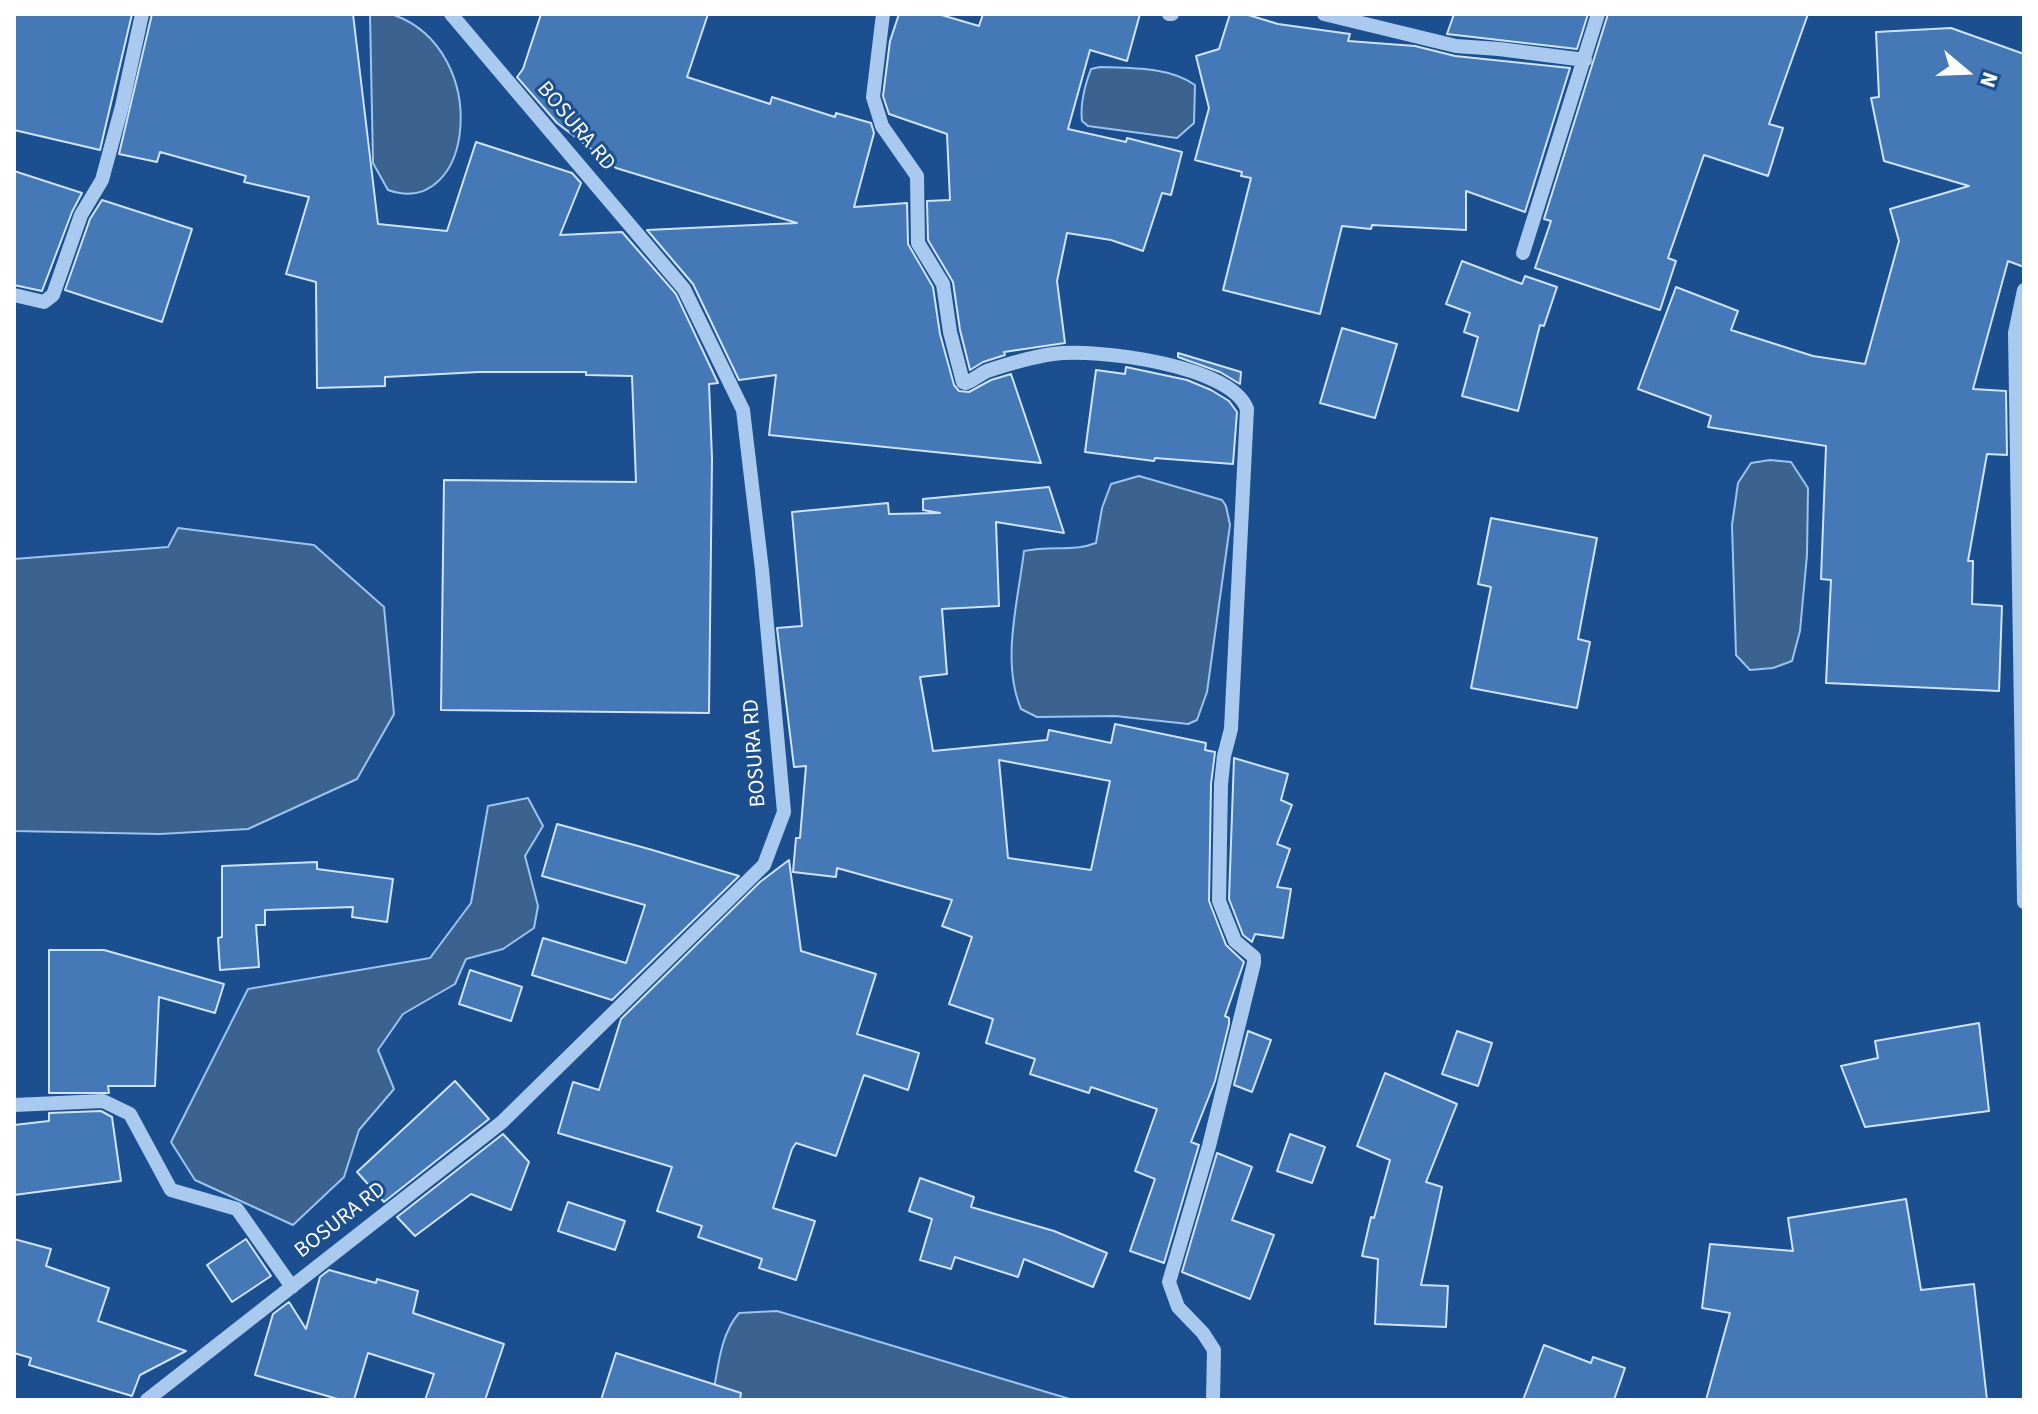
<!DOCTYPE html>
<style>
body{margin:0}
#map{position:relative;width:2038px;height:1414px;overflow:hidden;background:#1b4f8f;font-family:"Source Sans 3",sans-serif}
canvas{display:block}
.frame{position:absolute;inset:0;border:16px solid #fff;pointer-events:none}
.north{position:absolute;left:1926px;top:32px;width:80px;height:80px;-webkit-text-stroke:6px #1b4f8f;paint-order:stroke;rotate:109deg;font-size:22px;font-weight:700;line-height:32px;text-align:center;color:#fff}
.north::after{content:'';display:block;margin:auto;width:28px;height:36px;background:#fff;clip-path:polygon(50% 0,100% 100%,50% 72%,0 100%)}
</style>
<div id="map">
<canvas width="2038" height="1414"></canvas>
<div class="frame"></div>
<div class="north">N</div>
</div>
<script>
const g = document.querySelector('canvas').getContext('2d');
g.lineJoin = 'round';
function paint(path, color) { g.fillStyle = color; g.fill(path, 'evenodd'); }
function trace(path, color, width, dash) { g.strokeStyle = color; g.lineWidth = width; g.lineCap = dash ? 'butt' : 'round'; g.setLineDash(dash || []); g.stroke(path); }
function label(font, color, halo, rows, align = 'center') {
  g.font = font + ' "Source Sans 3",sans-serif'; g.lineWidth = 6; g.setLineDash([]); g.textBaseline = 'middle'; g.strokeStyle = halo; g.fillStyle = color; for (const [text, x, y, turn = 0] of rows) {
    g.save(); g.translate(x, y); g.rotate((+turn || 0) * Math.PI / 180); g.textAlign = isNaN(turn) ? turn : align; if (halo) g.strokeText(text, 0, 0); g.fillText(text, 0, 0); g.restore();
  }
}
const water = new Path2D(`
 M 370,14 C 377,14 387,12 394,15 C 493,51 474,220 388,190 L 373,163 Z
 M 1100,67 C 1132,68 1169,67 1195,85 L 1194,123 L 1177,138 L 1088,126 L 1082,121 C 1080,105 1085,85 1091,69 Z
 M 1770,460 L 1791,462 L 1808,488 L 1807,555 L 1800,631 L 1792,661 L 1773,668 L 1750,670 L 1736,655 L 1732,525 L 1738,483 L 1751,463 Z
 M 1139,476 L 1222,500 L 1226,506 L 1230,525 L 1207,692 L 1197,720 L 1188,724 L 1115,716 L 1037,717 L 1021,709 C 1001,661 1018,602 1024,551 C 1050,545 1074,552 1096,543 L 1102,508 L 1111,484 Z
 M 178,528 L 314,545 L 384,607 L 394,714 L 357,779 L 248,829 L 160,834 L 14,831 L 14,559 L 168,547 Z
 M 528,798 L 543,826 L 525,856 L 538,906 L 534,928 L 503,949 L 466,959 L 455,984 L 403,1014 L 378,1050 L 394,1089 L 359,1130 L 344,1177 L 293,1225 L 195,1180 L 171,1142 L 248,989 L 430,958 L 471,903 L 488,806 Z
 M 777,1311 L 1073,1400 L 712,1400 C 718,1371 719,1336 739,1313 Z`);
const building = new Path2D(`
 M 14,14 L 132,14 L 100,150 L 14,130 Z
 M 152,14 L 353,14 L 378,224 L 447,231 L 476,142 L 572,173 L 581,183 L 560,235 L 622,232 L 676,294 L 718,383 L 709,384 L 712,458 L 709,713 L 441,710 L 444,480 L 636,482 L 632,376 L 586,375 L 586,372 L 479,372 L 385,377 L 385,386 L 317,388 L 316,282 L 286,274 L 309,197 L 244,182 L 246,176 L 160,152 L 157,162 L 119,154 Z
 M 541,14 L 708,14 L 687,77 L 770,104 L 772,97 L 835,117 L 836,113 L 871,123 L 874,133 L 854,207 L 907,203 L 908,244 L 933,287 L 940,334 L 954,385 L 959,391 L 969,392 L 991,380 L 1011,374 L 1041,463 L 769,435 L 776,375 L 739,380 L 693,284 L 647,230 L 797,223 L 616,168 L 557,123 L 517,77 L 523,69 Z
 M 899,14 L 938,14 L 979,26 L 983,14 L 1140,14 L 1127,61 L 1090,50 L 1068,129 L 1126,142 L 1127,138 L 1182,152 L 1171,195 L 1162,193 L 1143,251 L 1111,240 L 1067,233 L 1057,281 L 1065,343 L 1004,352 L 1005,355 L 983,362 L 970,370 L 960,330 L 953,282 L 928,240 L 927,201 L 950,200 L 947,134 L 889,114 L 883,96 L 890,41 Z
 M 1230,14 L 1245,14 L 1278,24 L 1350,34 L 1348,41 L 1415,46 L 1455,56 L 1570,68 L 1525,212 L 1466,191 L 1466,230 L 1372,225 L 1371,229 L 1342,226 L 1320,314 L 1223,290 L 1251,178 L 1241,176 L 1242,172 L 1195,160 L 1209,108 L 1196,56 L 1219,49 Z
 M 1454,14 L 1588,14 L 1577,49 L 1447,34 Z
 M 1608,14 L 1808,14 L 1769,124 L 1783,128 L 1768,176 L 1704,155 L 1668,258 L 1676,261 L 1660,310 L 1535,268 L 1551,221 L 1544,219 Z
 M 1951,28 L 2024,54 L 2024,267 L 2008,261 L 1973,389 L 2006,391 L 2007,455 L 1987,454 L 1968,561 L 1973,561 L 1972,604 L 2002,606 L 1999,691 L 1826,683 L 1831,580 L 1821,579 L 1826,446 L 1708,427 L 1711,416 L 1638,389 L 1676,287 L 1738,311 L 1731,330 L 1813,356 L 1865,364 L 1899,241 L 1890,209 L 1969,186 L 1884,161 L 1871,98 L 1879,97 L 1876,32 Z
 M 14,171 L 82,193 L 72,212 L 42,291 L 14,285 Z
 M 102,200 L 192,229 L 162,322 L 65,290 L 90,219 Z
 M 1462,261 L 1522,284 L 1525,276 L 1557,287 L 1544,326 L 1540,325 L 1518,411 L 1462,396 L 1478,337 L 1464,332 L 1470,313 L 1446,304 Z
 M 1342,328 L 1397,344 L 1375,418 L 1320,403 Z
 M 1178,353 L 1241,372 L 1240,384 L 1220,372 L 1178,357 Z
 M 1126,367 L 1187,380 L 1211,390 L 1229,401 L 1237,412 L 1233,464 L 1155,458 L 1154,461 L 1085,452 L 1096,370 L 1125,374 Z
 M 1049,487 L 1064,533 L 996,522 L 999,606 L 942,609 L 947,674 L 920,677 L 933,751 L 1047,740 L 1049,730 L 1111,743 L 1115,724 L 1206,743 L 1205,750 L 1215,752 L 1211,784 L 1209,901 L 1226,945 L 1244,962 L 1225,1016 L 1229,1018 L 1229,1024 L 1215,1081 L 1191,1142 L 1199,1145 L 1164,1263 L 1130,1251 L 1155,1179 L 1135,1171 L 1157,1109 L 1091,1087 L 1089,1093 L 1030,1074 L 1035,1059 L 986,1043 L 993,1019 L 949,1004 L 972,937 L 942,926 L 952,900 L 837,868 L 836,877 L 793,872 L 796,838 L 800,838 L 806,766 L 794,767 L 777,628 L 802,626 L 792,512 L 888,503 L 889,514 L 940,513 L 923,510 L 923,499 ZM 999,760 L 1110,781 L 1091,870 L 1008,858 Z
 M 1491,518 L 1597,538 L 1578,639 L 1590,642 L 1577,708 L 1471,688 L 1491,587 L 1478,584 Z
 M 1234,758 L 1288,774 L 1281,800 L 1292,805 L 1277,844 L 1290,849 L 1277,887 L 1291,889 L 1283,938 L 1255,934 L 1252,942 L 1243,935 L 1229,899 Z
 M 557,824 L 649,849 L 739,876 L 612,1000 L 532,975 L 543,938 L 626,963 L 645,905 L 542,876 Z
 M 789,860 L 801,951 L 876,974 L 857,1034 L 919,1053 L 908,1090 L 864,1075 L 836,1156 L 796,1143 L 792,1149 L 773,1208 L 815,1221 L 796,1280 L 759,1268 L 762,1259 L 698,1237 L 702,1226 L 657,1211 L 672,1167 L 558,1133 L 573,1082 L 599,1090 L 621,1019 L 760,882 Z
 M 317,862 L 317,869 L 393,879 L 387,922 L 352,917 L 353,907 L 265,910 L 265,925 L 256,925 L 259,967 L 220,970 L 218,938 L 222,937 L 222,866 Z
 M 49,950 L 104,950 L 224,984 L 215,1013 L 159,997 L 155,1086 L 108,1086 L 109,1093 L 49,1093 Z
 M 470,970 L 522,987 L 511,1021 L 459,1004 Z
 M 1979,1023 L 1989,1111 L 1865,1127 L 1841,1066 L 1878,1058 L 1875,1041 Z
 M 1248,1031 L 1271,1040 L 1252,1092 L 1234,1085 Z
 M 1457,1031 L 1492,1043 L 1478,1086 L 1442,1074 Z
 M 1385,1073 L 1457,1104 L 1426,1182 L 1442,1187 L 1421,1285 L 1448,1286 L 1446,1327 L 1375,1324 L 1378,1259 L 1362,1256 L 1371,1217 L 1374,1218 L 1390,1160 L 1357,1146 Z
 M 455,1081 L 489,1119 L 384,1202 L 357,1172 Z
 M 101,1111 L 112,1117 L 121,1181 L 14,1195 L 14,1125 L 49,1121 L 49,1113 Z
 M 503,1134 L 529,1162 L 511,1210 L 471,1194 L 415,1236 L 397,1217 Z
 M 1290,1134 L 1325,1147 L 1312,1183 L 1277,1171 Z
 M 1217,1153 L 1252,1167 L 1232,1220 L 1274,1235 L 1250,1299 L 1182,1272 Z
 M 920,1178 L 974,1197 L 971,1207 L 1054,1231 L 1107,1253 L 1093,1287 L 1024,1259 L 1018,1277 L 955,1257 L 951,1269 L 920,1260 L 932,1219 L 909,1211 Z
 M 1906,1199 L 1921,1290 L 1974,1284 L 1987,1400 L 1706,1400 L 1730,1313 L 1702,1308 L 1710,1244 L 1793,1251 L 1788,1218 Z
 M 568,1202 L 625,1221 L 615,1250 L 558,1231 Z
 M 14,1239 L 51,1249 L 46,1266 L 109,1288 L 98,1321 L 186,1351 L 140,1375 L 132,1396 L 29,1365 L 31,1358 L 14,1353 Z
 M 246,1239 L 271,1276 L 232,1302 L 207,1265 Z
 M 329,1270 L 376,1283 L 377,1279 L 418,1291 L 413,1313 L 504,1344 L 485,1400 L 425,1400 L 434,1374 L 368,1353 L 354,1400 L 341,1400 L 255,1375 L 273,1314 L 289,1302 L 306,1329 L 320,1277 Z
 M 1544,1345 L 1591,1363 L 1593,1357 L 1625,1368 L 1614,1400 L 1523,1400 Z
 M 616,1353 L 741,1393 L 740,1400 L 601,1400 Z`);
const minor = new Path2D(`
 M 883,14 L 873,97 L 882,126 L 917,176 L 918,243 L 943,284 L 950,332 L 963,382 L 966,383 C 974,380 980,374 987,371 C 1008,364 1032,357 1053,354 C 1096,348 1231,365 1247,409 L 1231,729 L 1224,756 L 1221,784 L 1219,901 L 1235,941 L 1254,957 L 1254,963 L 1209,1146 L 1169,1282 L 1178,1307 L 1203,1333 L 1214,1350 L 1213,1400
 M 1169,14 L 1172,14
 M 1324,14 L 1456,46 L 1499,49 L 1585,60
 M 1523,253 L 1598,14
 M 2024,290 L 2015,333 L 2024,902
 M 14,295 L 44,302 L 53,295 L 81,215 L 102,180 L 122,106 L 142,14
 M 14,1105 L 103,1101 L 130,1114 L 171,1190 L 237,1209 L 292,1287
 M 147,1400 L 502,1122 L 764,865 L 784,812 L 762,570 L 743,410 L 684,289 L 451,14`);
const streetNames = [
 ["BOSURA RD",575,127,50],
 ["BOSURA RD",756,753,-94],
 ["BOSURA RD",341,1221,-38]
];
paint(water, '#3c6290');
trace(water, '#9cc4f0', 2);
paint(building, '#4478b7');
trace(building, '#cfe3fa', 2);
trace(minor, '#a9c9ee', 14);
label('22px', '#fff', '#1b4f8f', streetNames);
</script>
